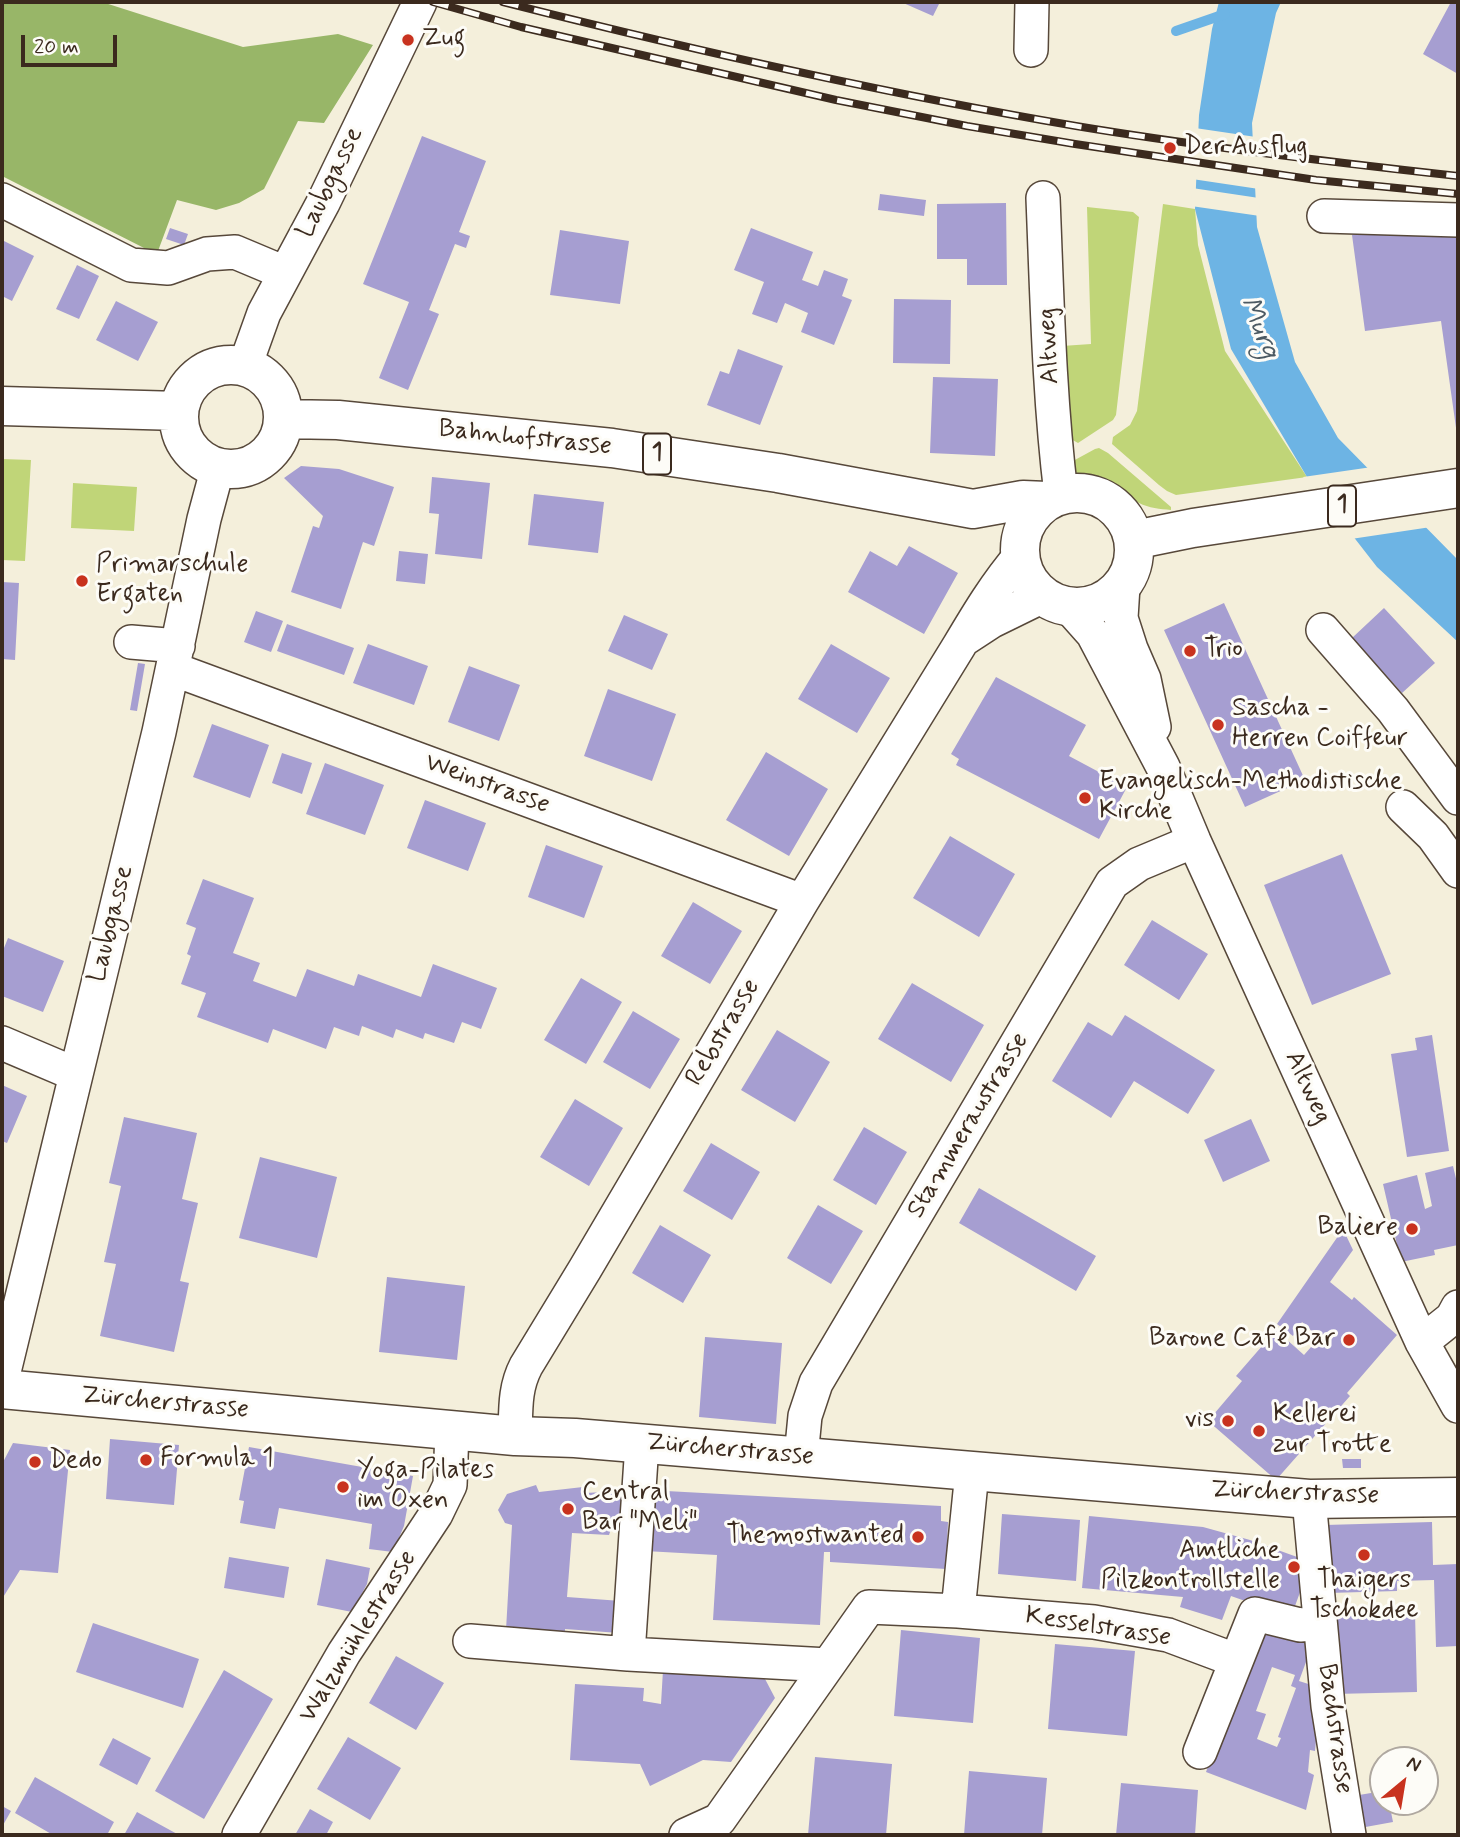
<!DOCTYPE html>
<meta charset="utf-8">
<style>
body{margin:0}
#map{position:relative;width:1460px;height:1837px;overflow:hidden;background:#f4efdb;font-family:Mynerve,sans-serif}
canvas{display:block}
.frame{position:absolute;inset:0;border:4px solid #3b2a1e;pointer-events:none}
.north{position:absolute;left:1369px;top:1746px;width:70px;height:70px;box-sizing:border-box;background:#fdfcf7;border:2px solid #afa8a0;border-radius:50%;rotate:30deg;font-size:19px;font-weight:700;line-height:28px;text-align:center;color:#3b2a1e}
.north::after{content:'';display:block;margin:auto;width:24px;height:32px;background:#c8321e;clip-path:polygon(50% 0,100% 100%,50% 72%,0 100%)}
.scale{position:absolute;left:21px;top:35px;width:96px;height:32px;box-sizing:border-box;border:4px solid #3b2a1e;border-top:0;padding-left:9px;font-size:21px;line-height:24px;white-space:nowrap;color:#3b2a1e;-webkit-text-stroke:5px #fdfcf7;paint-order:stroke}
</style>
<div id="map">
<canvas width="1460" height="1837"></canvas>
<div class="frame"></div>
<div class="north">N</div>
<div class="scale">20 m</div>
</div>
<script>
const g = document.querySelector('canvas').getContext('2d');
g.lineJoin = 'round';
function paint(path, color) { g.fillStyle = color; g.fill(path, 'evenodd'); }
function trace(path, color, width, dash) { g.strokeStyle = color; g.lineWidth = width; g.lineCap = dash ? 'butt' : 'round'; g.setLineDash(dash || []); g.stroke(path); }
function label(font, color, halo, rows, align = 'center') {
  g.font = font + ' Mynerve,sans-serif'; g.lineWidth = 6; g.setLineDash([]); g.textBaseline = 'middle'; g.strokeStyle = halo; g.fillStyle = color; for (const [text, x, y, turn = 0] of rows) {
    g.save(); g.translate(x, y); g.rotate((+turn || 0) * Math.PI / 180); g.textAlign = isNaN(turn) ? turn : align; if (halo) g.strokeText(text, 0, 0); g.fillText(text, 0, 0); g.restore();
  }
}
const green = new Path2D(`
 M 1163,204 L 1195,209 L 1198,245 L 1225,351 L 1307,477 L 1176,495 L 1167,491 L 1159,485 L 1112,444 L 1113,437 L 1130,425 L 1137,411 Z
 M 1087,207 L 1133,212 L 1139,217 L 1116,415 L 1113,420 L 1078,443 L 1071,439 L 1062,346 L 1091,344 Z
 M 1099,448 L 1108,453 L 1171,507 L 1171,510 C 1160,509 1149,508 1139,503 C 1132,500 1128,493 1121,489 C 1108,481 1095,478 1079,476 L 1073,467 L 1073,461 L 1095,449 Z
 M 2,459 L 31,460 L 25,561 L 2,560 Z
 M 73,483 L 137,487 L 134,531 L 71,528 Z`);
const forest = new Path2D(`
 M 2,2 L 102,2 L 243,47 L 338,34 L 373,45 L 324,123 L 298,121 L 264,189 L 239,203 L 216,210 L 177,200 L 158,251 L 148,250 L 2,176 Z`);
const water = new Path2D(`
 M 1219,2 L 1281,2 L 1276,13 L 1252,123 L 1257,227 L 1295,362 L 1338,438 L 1458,560 L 1458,642 L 1377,567 L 1307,477 L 1231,349 L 1195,209 L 1199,115 L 1212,29 Z`);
const pier = new Path2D(`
 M 1195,128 L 1256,137 L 1259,189 L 1192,179 Z
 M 1192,188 L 1259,198 L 1260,216 L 1191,206 Z
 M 1372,467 L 1431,527 L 1351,539 L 1303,477 Z`);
const stream = new Path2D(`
 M 1176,31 L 1225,14`);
const building = new Path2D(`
 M 901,2 L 940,2 L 933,16 Z
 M 1451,2 L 1458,2 L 1458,74 L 1423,54 Z
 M 422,136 L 486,161 L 459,232 L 470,236 L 466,248 L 455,244 L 429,310 L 439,314 L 408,390 L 379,378 L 409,302 L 363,284 Z
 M 880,194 L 926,200 L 924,216 L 878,210 Z
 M 1006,203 L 1007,285 L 967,285 L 967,259 L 937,259 L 937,204 Z
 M 1444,222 L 1458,224 L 1458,435 L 1457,435 L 1441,321 L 1365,331 L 1352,235 Z
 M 170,228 L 188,234 L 184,245 L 166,239 Z
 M 751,228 L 813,252 L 802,280 L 818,286 L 824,270 L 848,279 L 842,296 L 852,300 L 834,345 L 801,332 L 808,313 L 785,303 L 777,323 L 752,314 L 764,282 L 734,270 Z
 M 560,230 L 629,241 L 620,304 L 550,295 Z
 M 2,240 L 34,256 L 12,301 L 2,296 Z
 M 77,265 L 99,276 L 79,319 L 56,309 Z
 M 894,299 L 951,300 L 950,364 L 893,363 Z
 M 116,301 L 158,322 L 138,361 L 96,340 Z
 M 738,349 L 783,366 L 760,425 L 707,405 L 720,371 L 729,374 Z
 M 933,377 L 998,379 L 995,456 L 930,453 Z
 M 301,466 L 339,469 L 394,487 L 374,546 L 363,542 L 341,609 L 291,592 L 313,526 L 319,528 L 323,516 L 284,478 Z
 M 432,477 L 490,483 L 482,559 L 435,554 L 439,514 L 429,513 Z
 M 534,494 L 604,502 L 598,553 L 528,545 Z
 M 909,546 L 958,573 L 924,634 L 848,592 L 870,551 L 897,566 Z
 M 399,551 L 428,554 L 425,584 L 396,581 Z
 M 2,582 L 19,583 L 15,660 L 2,659 Z
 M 1224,603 L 1305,780 L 1245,807 L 1164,630 Z
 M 1384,608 L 1435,663 L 1402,693 L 1352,638 Z
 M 256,611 L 283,621 L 271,652 L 244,642 Z
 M 624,615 L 668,634 L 652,670 L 608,651 Z
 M 287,624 L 354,648 L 344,675 L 277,651 Z
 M 368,644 L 428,666 L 414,705 L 353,683 Z
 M 831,644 L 890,678 L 857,733 L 798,699 Z
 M 138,663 L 145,664 L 137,711 L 130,710 Z
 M 469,666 L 520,685 L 499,741 L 448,722 Z
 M 996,677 L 1086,725 L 1069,756 L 1127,787 L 1099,839 L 956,765 L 959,759 L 951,754 Z
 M 608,689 L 676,714 L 652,781 L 584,756 Z
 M 212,724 L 269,745 L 250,798 L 193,777 Z
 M 766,752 L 828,789 L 789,856 L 726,820 Z
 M 282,753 L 312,763 L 302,794 L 272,783 Z
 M 325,763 L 384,785 L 365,835 L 306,814 Z
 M 425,800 L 486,823 L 468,871 L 407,848 Z
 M 950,836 L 1015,874 L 979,937 L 913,898 Z
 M 546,845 L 603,866 L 584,918 L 528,897 Z
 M 1342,854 L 1391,974 L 1312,1005 L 1264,885 Z
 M 203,879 L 254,898 L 233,953 L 260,963 L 253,981 L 296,997 L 307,969 L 354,986 L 358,974 L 421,997 L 433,964 L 497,988 L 481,1029 L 462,1022 L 454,1043 L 425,1033 L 423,1039 L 396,1029 L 393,1038 L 362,1026 L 359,1036 L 334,1027 L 326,1049 L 273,1029 L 268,1043 L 197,1017 L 206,993 L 181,984 L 191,956 L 187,954 L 196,928 L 186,924 Z
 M 693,902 L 742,931 L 710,984 L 661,956 Z
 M 1152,920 L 1208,954 L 1179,1000 L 1124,965 Z
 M 8,938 L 64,961 L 43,1012 L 2,996 L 2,953 Z
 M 581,978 L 622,1002 L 586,1064 L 544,1040 Z
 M 912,983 L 984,1025 L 951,1082 L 878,1039 Z
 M 633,1011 L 680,1039 L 650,1089 L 603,1062 Z
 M 1125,1015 L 1215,1070 L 1188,1114 L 1134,1081 L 1111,1118 L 1052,1081 L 1088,1022 L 1112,1036 Z
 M 777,1030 L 830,1062 L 795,1122 L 741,1090 Z
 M 1432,1035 L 1449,1151 L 1407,1157 L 1391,1054 L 1417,1050 L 1415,1038 Z
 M 2,1085 L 27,1096 L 7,1143 L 2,1141 Z
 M 575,1099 L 623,1128 L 589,1186 L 540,1157 Z
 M 124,1117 L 197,1133 L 182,1199 L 198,1203 L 180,1281 L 189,1283 L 174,1352 L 100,1336 L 116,1264 L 104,1262 L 121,1186 L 109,1183 Z
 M 1251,1119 L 1270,1161 L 1223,1182 L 1204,1140 Z
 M 864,1127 L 907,1152 L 876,1205 L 833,1180 Z
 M 711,1143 L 760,1172 L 732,1220 L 683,1191 Z
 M 260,1157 L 337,1177 L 317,1258 L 239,1238 Z
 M 1453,1166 L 1458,1187 L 1458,1245 L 1434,1250 L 1435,1255 L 1401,1262 L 1383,1184 L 1417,1175 L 1425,1209 L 1432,1206 L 1425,1173 Z
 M 979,1188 L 1096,1256 L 1076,1291 L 959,1223 Z
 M 818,1205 L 863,1231 L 831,1284 L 787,1258 Z
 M 660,1225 L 711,1255 L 683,1303 L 632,1273 Z
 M 1343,1229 L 1353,1250 L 1330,1282 L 1352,1300 L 1354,1297 L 1397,1335 L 1347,1393 L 1350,1396 L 1276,1480 L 1208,1421 L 1242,1381 L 1236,1376 L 1276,1330 L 1304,1355 L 1319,1338 L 1302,1322 L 1293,1336 L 1277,1324 Z
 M 387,1277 L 465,1286 L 457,1360 L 379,1352 Z
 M 705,1337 L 782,1343 L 776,1424 L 699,1417 Z
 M 110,1439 L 179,1445 L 174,1505 L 106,1499 Z
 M 13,1443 L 70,1450 L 58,1573 L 20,1570 L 2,1599 L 2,1464 Z
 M 249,1447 L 413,1476 L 404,1526 L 393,1552 L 369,1549 L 372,1524 L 279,1508 L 275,1529 L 240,1523 L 244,1501 L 239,1500 Z
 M 1342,1459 L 1361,1459 L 1361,1468 L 1343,1468 Z
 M 536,1485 L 539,1492 L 583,1487 L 585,1493 L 623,1491 L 624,1530 L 611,1529 L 609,1535 L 572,1533 L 567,1597 L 621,1601 L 619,1633 L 565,1629 L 565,1634 L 506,1630 L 512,1525 L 505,1523 L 498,1510 L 507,1494 Z
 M 648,1490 L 941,1506 L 941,1521 L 948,1522 L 946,1569 L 830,1562 L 830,1552 L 824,1552 L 820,1625 L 713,1620 L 717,1555 L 645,1551 Z
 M 1002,1514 L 1080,1520 L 1076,1581 L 998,1574 Z
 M 1089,1516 L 1203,1527 L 1250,1540 L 1311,1562 L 1291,1617 L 1231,1596 L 1222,1620 L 1180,1607 L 1183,1597 L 1082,1588 Z
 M 1432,1522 L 1433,1565 L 1458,1564 L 1458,1646 L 1436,1647 L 1434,1580 L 1397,1581 L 1397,1591 L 1328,1593 L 1325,1525 Z
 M 229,1557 L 289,1567 L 284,1598 L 224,1588 Z
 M 326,1559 L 370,1568 L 367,1584 L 352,1612 L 317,1605 Z
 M 1415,1613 L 1417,1692 L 1335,1694 L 1333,1616 Z
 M 93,1623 L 199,1659 L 183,1708 L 76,1672 Z
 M 901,1630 L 980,1638 L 973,1723 L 894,1716 Z
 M 1258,1630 L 1279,1630 L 1313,1643 L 1299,1681 L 1321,1688 L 1315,1751 L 1310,1750 L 1308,1772 L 1314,1775 L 1306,1810 L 1206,1772 ZM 1272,1667 L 1295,1675 L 1291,1686 L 1296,1688 L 1278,1737 L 1281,1738 L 1277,1747 L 1257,1739 L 1266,1714 L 1256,1711 Z
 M 1055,1644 L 1135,1651 L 1127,1736 L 1048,1729 Z
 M 396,1656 L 444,1683 L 416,1730 L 369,1703 Z
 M 224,1670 L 273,1699 L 204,1819 L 155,1791 Z
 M 663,1670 L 764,1677 L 775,1698 L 731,1762 L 703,1760 L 650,1786 L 640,1764 L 570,1760 L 575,1684 L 644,1688 L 643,1701 L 661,1704 Z
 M 348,1737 L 401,1768 L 370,1820 L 317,1789 Z
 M 113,1738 L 151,1758 L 137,1785 L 99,1765 Z
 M 815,1757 L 892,1764 L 886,1835 L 808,1835 Z
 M 969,1771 L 1047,1778 L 1042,1835 L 964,1835 Z
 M 35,1777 L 114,1822 L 107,1835 L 53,1835 L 15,1813 Z
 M 1121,1783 L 1198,1790 L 1195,1835 L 1116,1835 Z
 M 1383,1791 L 1383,1802 L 1389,1802 L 1393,1822 L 1360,1828 L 1353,1796 Z
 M 2,1806 L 11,1811 L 2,1827 Z
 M 310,1809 L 333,1822 L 326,1835 L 295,1835 Z
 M 137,1812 L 179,1835 L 124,1835 Z`);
const minor = new Path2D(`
 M 1031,50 L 1032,2
 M 1043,198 C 1047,296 1049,396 1061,494
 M 2,200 L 131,265 L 168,268 L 207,254 L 235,252 L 285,273
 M 1324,216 L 1458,220
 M 245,366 L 264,313 L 323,203 L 420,2
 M 1123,586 L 1121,618 L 1131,649 L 1144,679 L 1154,727
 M 1069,607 L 1093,634 L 1163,767 L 1194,841 L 1422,1342 L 1458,1406
 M 1323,630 L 1393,710 L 1458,798
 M 966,638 L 992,621 L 1043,596
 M 131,642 L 178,646
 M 173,669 L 802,901
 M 1403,807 L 1433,836 L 1458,871
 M 2,1043 L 75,1074
 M 1422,1342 L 1452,1318 L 1458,1307
 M 2,1380 L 159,732 L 204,519 L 218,467
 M 515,1436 C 516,1411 514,1389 526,1366 L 585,1269 L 802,901 L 959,646 C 978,614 996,584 1020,556
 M 801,1457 L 805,1416 L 816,1383 L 1112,883 L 1139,864 L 1194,841
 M 1309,1499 L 1328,1706 L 1349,1835
 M 958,1611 L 1094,1622 L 1168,1635 L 1235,1660
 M 470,1641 L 628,1654 L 642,1444
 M 628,1654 L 828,1665
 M 1200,1752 L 1255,1614 L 1300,1625 L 1320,1623
 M 239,1835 L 344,1653 L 436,1514 L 450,1485 L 452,1430
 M 686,1835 L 719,1820 L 869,1607 L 958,1611 L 972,1472`);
const major = new Path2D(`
 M179 417a52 52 0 1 1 104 0a52 52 0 1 1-104 0Z
 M 2,406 L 179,411
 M 283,419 L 338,420 L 612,448 L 778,473 L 973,509 L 1023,500 L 1047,501
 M1020 550a57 57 0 1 1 114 0a57 57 0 1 1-114 0Z
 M 1134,540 L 1193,528 L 1458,488
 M 2,1389 L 515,1436 L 575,1438 L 1309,1499 L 1458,1497`);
const rail = new Path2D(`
 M 433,2 L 521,27 L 836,100 L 967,126 L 1075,144 L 1316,180 L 1458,194
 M 503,2 C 692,50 883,93 1076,126 C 1203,147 1330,162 1458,176`);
const markers = [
 [408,40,7,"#c8321e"],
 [1170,148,7,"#c8321e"],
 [82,581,7,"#c8321e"],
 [1190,651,7,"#c8321e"],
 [1218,725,7,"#c8321e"],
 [1085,798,7,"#c8321e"],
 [1412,1229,7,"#c8321e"],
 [1349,1340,7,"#c8321e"],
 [1228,1421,7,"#c8321e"],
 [1259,1431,7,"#c8321e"],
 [146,1460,7,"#c8321e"],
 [35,1462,7,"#c8321e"],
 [343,1487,7,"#c8321e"],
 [568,1509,7,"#c8321e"],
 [918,1537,7,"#c8321e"],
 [1364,1555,7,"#c8321e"],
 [1294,1567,7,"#c8321e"]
];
const shields = [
 [657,454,28],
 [1342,506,28]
];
const shieldNames = [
 ["1",657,454],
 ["1",1342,506]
];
const poiNames = [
 ["Zug",422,40],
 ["Der Ausflug",1184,148],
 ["Primarschule",96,566],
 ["Ergaten",96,596],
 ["Trio",1204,651],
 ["Sascha -",1232,710],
 ["Herren Coiffeur",1232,740],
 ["Evangelisch-Methodistische",1099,783],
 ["Kirche",1099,813],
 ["Baliere",1398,1229,"right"],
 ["Barone Café Bar",1335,1340,"right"],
 ["Kellerei",1273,1416],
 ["zur Trotte",1273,1446],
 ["vis",1214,1421,"right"],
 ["Formula 1",160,1460],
 ["Dedo",49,1462],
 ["Yoga-Pilates",357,1472],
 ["im Oxen",357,1502],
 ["Central",582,1494],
 ["Bar \"Meli\"",582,1524],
 ["Themostwanted",904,1537,"right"],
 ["Amtliche",1280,1552,"right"],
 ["Pilzkontrollstelle",1280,1582,"right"],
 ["Thaigers",1364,1582,"center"],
 ["Tschokdee",1364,1612,"center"]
];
const streetNames = [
 ["Laubgasse",331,183,-64],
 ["Altweg",1050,346,-93],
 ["Bahnhofstrasse",525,439,6],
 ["Weinstrasse",487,785,20],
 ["Laubgasse",112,924,-76],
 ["Rebstrasse",724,1033,-59],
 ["Altweg",1307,1088,65],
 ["Stammeraustrasse",969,1126,-59],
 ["Zürcherstrasse",165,1404,5],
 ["Zürcherstrasse",730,1451,5],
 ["Zürcherstrasse",1295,1494,2],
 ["Kesselstrasse",1098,1628,9],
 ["Walzmühlestrasse",359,1637,-58],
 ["Bachstrasse",1334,1729,82]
];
const waterNames = [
 ["Murg",1258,328,68]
];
paint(green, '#c0d578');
paint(forest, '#98b668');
paint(water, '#6db4e4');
paint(pier, '#f4efdb');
trace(stream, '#6db4e4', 10);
paint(building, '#a69ed1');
trace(minor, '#57483a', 36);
trace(major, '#57483a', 41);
trace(minor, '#fff', 33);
trace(major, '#fff', 38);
trace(rail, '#3b2a1e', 8);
trace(rail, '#fdfcf7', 5, [16]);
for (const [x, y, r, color] of markers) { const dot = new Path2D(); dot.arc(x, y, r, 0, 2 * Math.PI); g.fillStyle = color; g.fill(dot); trace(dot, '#fdfcf7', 2.5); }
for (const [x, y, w] of shields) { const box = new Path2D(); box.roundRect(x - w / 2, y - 20.5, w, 41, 5); g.fillStyle = '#fdfcf7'; g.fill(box); trace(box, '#3b2a1e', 2); }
label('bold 24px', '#3b2a1e', null, shieldNames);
label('26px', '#3b2a1e', '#fdfcf7', poiNames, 'left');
label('26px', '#3b2a1e', '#fdfcf7', streetNames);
label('italic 28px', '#4c5a63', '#fdfcf7', waterNames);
</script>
